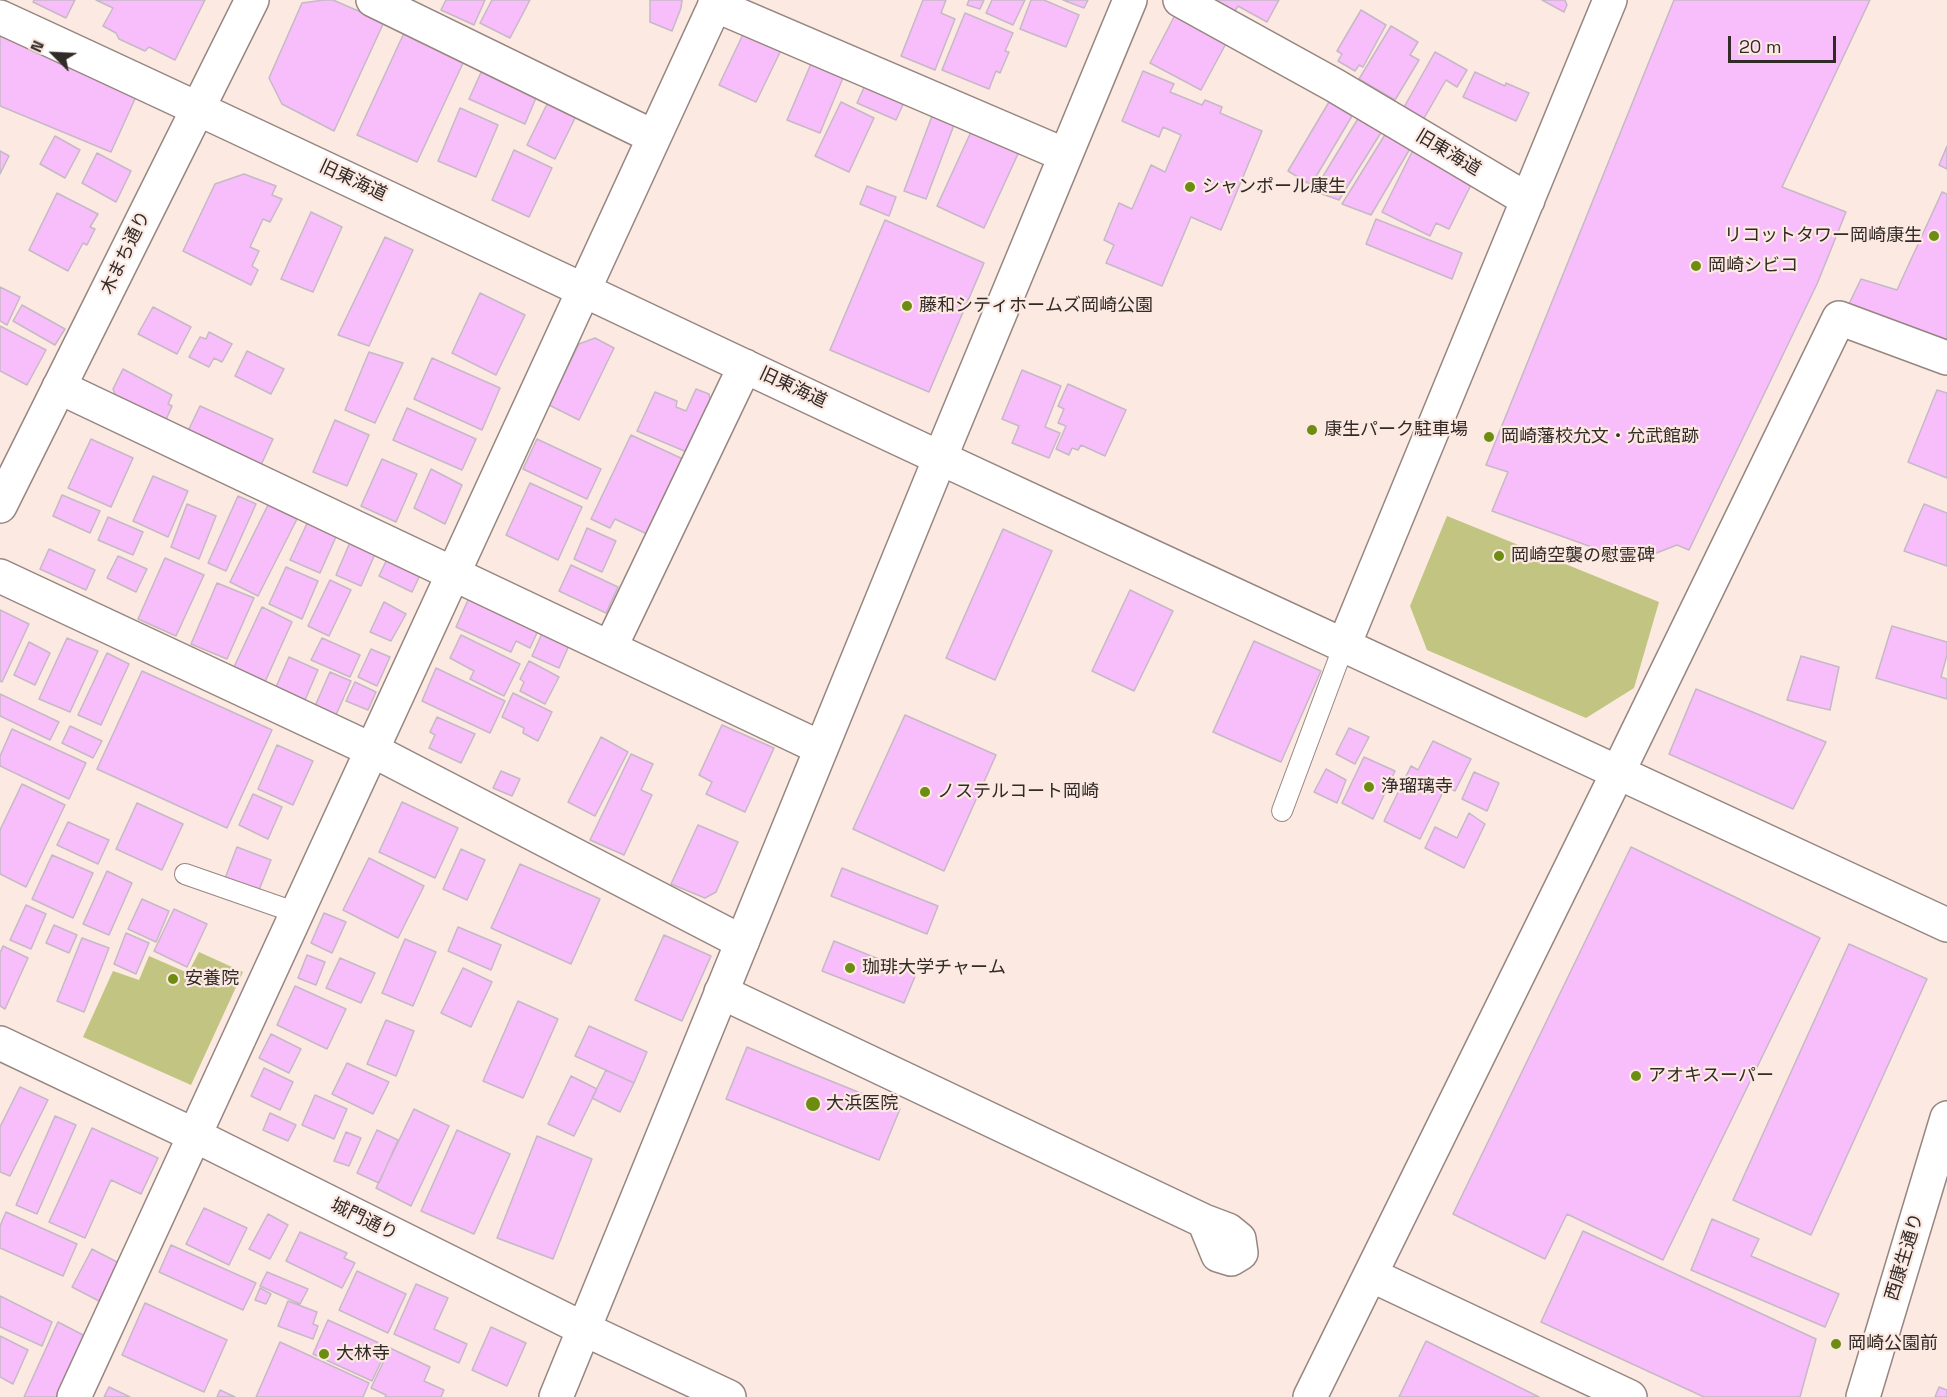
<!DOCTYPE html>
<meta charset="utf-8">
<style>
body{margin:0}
#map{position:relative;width:1947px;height:1397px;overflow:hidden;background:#fbe9e2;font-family:"Space Grotesk",sans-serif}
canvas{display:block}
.north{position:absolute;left:24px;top:24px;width:60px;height:60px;-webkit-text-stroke:4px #fbe9e2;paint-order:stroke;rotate:294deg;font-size:16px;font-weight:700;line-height:24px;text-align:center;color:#312a27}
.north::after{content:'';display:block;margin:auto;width:21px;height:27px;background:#312a27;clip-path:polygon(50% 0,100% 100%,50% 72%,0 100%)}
.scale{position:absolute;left:1728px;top:36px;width:108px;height:27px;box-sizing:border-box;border:3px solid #312a27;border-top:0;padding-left:8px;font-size:18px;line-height:21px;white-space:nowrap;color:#312a27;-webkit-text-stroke:4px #fbe9e2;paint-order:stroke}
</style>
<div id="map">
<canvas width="1947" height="1397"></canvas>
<div class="north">N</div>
<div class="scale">20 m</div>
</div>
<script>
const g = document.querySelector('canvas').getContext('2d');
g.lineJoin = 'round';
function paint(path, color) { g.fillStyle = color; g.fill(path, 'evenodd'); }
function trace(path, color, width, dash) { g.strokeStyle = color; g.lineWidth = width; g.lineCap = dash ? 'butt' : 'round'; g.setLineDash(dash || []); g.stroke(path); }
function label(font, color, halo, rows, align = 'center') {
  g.font = font + ' "Space Grotesk","Noto Sans JP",sans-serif'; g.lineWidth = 4.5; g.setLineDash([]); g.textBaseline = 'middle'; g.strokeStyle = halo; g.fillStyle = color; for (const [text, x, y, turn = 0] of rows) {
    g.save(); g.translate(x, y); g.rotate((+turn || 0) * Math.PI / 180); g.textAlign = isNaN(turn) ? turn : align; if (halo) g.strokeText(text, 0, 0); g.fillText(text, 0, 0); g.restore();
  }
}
const green = new Path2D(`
 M 1447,516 L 1659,602 L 1634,688 L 1586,718 L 1427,650 L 1410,606 Z
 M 199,952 L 243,972 L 191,1085 L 83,1037 L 113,971 L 139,980 L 149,956 L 188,973 Z`);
const building = new Path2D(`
 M 34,0 L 75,0 L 66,18 L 33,2 Z
 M 96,0 L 205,0 L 175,60 L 149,47 L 145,51 L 119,39 L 116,33 L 103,26 L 113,8 Z
 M 324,0 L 333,0 L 384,22 L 334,131 L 282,104 L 269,78 L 302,3 Z
 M 446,0 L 485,0 L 474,25 L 441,10 Z
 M 492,0 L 530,0 L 510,38 L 480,23 Z
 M 650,0 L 682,0 L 681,8 L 672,31 L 650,22 Z
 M 923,0 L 946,0 L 941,13 L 955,19 L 935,70 L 901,56 Z
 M 969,0 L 984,0 L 980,9 L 967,5 Z
 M 992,0 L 1025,0 L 1013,25 L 986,13 Z
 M 1031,0 L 1044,0 L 1079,15 L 1066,47 L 1020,29 Z
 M 1063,0 L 1088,0 L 1084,8 Z
 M 1214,0 L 1279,0 L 1267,22 L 1238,6 L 1235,11 Z
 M 1542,0 L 1565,0 L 1567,5 L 1564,12 Z
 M 1674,0 L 1870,0 L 1782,187 L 1846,212 L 1817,284 L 1689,550 L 1677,545 L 1633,562 L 1492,511 L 1508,472 L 1486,465 Z
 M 1361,10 L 1386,25 L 1363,67 L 1359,65 L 1355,71 L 1338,61 L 1342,54 L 1337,51 Z
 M 965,13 L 1013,33 L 1005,51 L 1009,52 L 1000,73 L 996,71 L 989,89 L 942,70 Z
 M 1181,13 L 1229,38 L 1201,90 L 1150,63 L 1174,17 Z
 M 1391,26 L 1418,42 L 1410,55 L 1419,60 L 1395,100 L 1359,79 Z
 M 746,28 L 783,46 L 756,102 L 719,85 Z
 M 0,32 L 139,90 L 111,152 L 0,106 Z
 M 404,33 L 464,61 L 417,162 L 357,135 Z
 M 1435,52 L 1467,70 L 1457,87 L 1446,80 L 1423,120 L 1403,109 Z
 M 813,59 L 845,73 L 820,133 L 787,120 Z
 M 483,68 L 538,93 L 525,124 L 469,99 Z
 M 1143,71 L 1174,84 L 1170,92 L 1202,105 L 1205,100 L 1222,107 L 1220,113 L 1262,131 L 1221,230 L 1191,217 L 1162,286 L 1106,263 L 1114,245 L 1104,240 L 1119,203 L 1132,209 L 1151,165 L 1165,172 L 1181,135 L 1163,127 L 1159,137 L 1122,121 Z
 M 1475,72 L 1505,86 L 1506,83 L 1529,93 L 1516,121 L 1463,97 Z
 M 867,81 L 906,98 L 896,120 L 857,103 Z
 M 551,96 L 579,110 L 555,159 L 527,145 Z
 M 841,102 L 874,118 L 849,172 L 815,156 Z
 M 1329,102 L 1352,116 L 1311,185 L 1288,171 Z
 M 460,108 L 498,125 L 476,177 L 438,161 Z
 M 935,108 L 957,117 L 926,199 L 904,191 Z
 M 1359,117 L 1382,131 L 1339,200 L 1314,191 Z
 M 976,121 L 1023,143 L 984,228 L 937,206 Z
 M 1386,133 L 1411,147 L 1371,215 L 1342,204 Z
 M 55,136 L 80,150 L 65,178 L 40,164 Z
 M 1947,146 L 1947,169 L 1939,165 Z
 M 514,150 L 552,168 L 529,217 L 492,200 Z
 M 1413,150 L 1460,173 L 1458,178 L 1471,185 L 1449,229 L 1436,223 L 1430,236 L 1382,212 Z
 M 0,151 L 9,156 L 0,174 Z
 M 97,153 L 131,171 L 116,202 L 82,183 Z
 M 244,174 L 276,186 L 272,195 L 282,199 L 270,222 L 263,219 L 250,247 L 259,251 L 252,266 L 258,270 L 251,285 L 183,251 L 215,184 Z
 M 867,186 L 896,197 L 889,216 L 860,204 Z
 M 1942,192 L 1947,194 L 1947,346 L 1848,306 L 1861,279 L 1897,290 Z
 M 57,193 L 98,214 L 90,227 L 95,229 L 87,245 L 83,243 L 68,271 L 29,250 Z
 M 311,212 L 342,227 L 313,292 L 281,279 Z
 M 1376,219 L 1462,253 L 1452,279 L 1366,244 Z
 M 885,220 L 984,263 L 929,392 L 830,350 Z
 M 385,237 L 413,250 L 369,346 L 338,335 Z
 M 0,287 L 20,297 L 7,325 L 0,321 Z
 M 480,293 L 525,315 L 496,375 L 452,353 Z
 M 22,305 L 65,329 L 55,345 L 13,321 Z
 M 153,307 L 191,327 L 177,354 L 138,334 Z
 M 0,326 L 46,350 L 27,385 L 0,371 Z
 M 209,332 L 232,344 L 222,362 L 214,358 L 209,367 L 189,357 L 200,337 L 206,339 Z
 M 595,338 L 614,348 L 579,420 L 549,405 L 579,344 Z
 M 247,351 L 284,369 L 271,394 L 235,376 Z
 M 369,352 L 403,363 L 375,423 L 345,410 Z
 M 432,358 L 500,388 L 482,430 L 414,399 Z
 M 123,369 L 172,395 L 168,404 L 172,406 L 165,422 L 118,401 L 113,389 Z
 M 1022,370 L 1061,386 L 1045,427 L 1060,433 L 1049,458 L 1012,443 L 1019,426 L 1002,419 Z
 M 1068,384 L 1126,410 L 1105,456 L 1081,445 L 1078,450 L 1072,448 L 1069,455 L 1056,449 L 1066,426 L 1058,423 L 1064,409 L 1058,406 Z
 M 696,389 L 709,394 L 711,404 L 689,453 L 637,431 L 655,392 L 677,401 L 676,407 L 686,411 Z
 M 1937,390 L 1947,393 L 1947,478 L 1908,462 Z
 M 200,406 L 273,439 L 261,465 L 188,431 Z
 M 407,408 L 476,439 L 462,470 L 393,440 Z
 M 335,420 L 369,435 L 347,486 L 313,472 Z
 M 631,435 L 685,460 L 649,535 L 615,519 L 610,528 L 591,519 Z
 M 91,439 L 133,458 L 111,507 L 68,488 Z
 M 537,439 L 601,469 L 587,499 L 523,469 Z
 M 382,459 L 417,474 L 396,522 L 361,506 Z
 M 431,469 L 462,485 L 445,524 L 414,508 Z
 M 153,476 L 188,491 L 168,537 L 133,521 Z
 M 530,483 L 582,507 L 558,560 L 506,535 Z
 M 62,495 L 100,511 L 90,533 L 53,516 Z
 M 238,496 L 256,504 L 226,571 L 208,563 Z
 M 187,504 L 216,516 L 199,559 L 171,547 Z
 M 1924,504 L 1947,513 L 1947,566 L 1904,551 Z
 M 268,505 L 297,519 L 258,596 L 230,582 Z
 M 108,517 L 143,532 L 133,555 L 98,540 Z
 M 310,517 L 339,530 L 320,573 L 290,560 Z
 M 587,528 L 616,541 L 602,572 L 574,559 Z
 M 1003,529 L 1052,551 L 995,680 L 946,658 Z
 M 354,533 L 379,545 L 361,586 L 336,575 Z
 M 49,549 L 95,570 L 86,590 L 40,569 Z
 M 389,555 L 422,571 L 412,592 L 379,576 Z
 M 118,556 L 147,569 L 136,592 L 107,578 Z
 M 165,558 L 204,575 L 176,636 L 138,619 Z
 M 571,565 L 618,587 L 606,613 L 559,591 Z
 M 286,567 L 318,581 L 302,619 L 269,604 Z
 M 330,580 L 351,590 L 329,636 L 308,626 Z
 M 217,583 L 254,598 L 227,659 L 191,644 Z
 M 1130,590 L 1173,611 L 1134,691 L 1092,671 Z
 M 472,591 L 542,622 L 530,648 L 516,641 L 511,652 L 456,627 Z
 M 384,602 L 406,614 L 391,641 L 370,632 Z
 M 262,607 L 292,622 L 264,684 L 233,669 Z
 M 0,610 L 29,624 L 2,682 L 0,681 Z
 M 1892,626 L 1947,642 L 1947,655 L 1941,677 L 1947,679 L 1947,699 L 1876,678 Z
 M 544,629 L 571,641 L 559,668 L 532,656 Z
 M 461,635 L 520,664 L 504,696 L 470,679 L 474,671 L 450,658 Z
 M 67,638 L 98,651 L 70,712 L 39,699 Z
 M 322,638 L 360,655 L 350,677 L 311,660 Z
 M 1254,641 L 1321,671 L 1281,762 L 1213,732 Z
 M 29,642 L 50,653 L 35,685 L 14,675 Z
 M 371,649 L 390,657 L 377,686 L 358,677 Z
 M 107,653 L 129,664 L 101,725 L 78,715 Z
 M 1801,656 L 1839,667 L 1830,710 L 1787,700 Z
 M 289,657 L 318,670 L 305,700 L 276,687 Z
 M 529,661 L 559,677 L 545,704 L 520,691 L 524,682 L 520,679 Z
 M 436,668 L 505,701 L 490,733 L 422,701 Z
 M 142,671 L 272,730 L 227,828 L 97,769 Z
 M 330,672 L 351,681 L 336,715 L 315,706 Z
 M 355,682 L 376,692 L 368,710 L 346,701 Z
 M 1696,689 L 1826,742 L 1793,809 L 1669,754 Z
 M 513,693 L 552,712 L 538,741 L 523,733 L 524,728 L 502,717 Z
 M 0,694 L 59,722 L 50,740 L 0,716 Z
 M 905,715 L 996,755 L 944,871 L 853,829 Z
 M 437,717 L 475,734 L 461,763 L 429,748 L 435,735 L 430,732 Z
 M 722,725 L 774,748 L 745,812 L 706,794 L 712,782 L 699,775 Z
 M 70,726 L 102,741 L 93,758 L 62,743 Z
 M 1349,728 L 1369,737 L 1355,764 L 1336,754 Z
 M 12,729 L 86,763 L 69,799 L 0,766 L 0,756 Z
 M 601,737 L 628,752 L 595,816 L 568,802 Z
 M 1433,741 L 1471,759 L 1455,791 L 1446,786 L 1420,839 L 1384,821 L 1411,766 L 1418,770 Z
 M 277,745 L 313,761 L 293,805 L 258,789 Z
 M 631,754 L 653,764 L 641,790 L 652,795 L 624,855 L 590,840 Z
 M 1364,757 L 1395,771 L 1373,819 L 1342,803 Z
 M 1326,769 L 1346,780 L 1337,803 L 1314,792 Z
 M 501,771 L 520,779 L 512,796 L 493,788 Z
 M 1474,772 L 1499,783 L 1487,811 L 1462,799 Z
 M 22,784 L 65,805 L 26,887 L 0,874 L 0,830 Z
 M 253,794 L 282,807 L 268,839 L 239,825 Z
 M 402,802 L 458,828 L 435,878 L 379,852 Z
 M 137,803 L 183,824 L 162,870 L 116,849 Z
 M 1469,813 L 1485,824 L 1464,868 L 1425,848 L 1435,827 L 1457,838 Z
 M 68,822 L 109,840 L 98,864 L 57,845 Z
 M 698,825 L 738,842 L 716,892 L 705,898 L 671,884 Z
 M 237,847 L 271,860 L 257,895 L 224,881 Z
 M 1631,847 L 1820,938 L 1663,1260 L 1567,1214 L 1545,1259 L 1453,1214 Z
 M 461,849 L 485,860 L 467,900 L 443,889 Z
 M 52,855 L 93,873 L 73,918 L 32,899 Z
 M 369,858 L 424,886 L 398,938 L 343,910 Z
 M 520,864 L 600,899 L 571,964 L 491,928 Z
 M 842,868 L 938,906 L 927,934 L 831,896 Z
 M 107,871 L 132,883 L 109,935 L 83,924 Z
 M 142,899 L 169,911 L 156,942 L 128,929 Z
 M 26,905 L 46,914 L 31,949 L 10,940 Z
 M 174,909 L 207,924 L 187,967 L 154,951 Z
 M 324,913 L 346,922 L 332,953 L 311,943 Z
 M 54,925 L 77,935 L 69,953 L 46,943 Z
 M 458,927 L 501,945 L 491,970 L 448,951 Z
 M 126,933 L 149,943 L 136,974 L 114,964 Z
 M 664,935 L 711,956 L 682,1021 L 635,1000 Z
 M 82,938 L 109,948 L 84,1012 L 57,1001 Z
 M 405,939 L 436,952 L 413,1006 L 382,993 Z
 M 834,941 L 916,974 L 904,1003 L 822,971 Z
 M 1849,944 L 1927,979 L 1811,1235 L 1733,1200 Z
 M 3,946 L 28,958 L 5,1009 L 0,1006 L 0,953 Z
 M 307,955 L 325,962 L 316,985 L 298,978 Z
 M 340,958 L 375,973 L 361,1003 L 326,988 Z
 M 463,968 L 492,982 L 471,1027 L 441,1013 Z
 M 295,986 L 346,1009 L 327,1049 L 277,1025 Z
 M 518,1001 L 558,1019 L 523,1098 L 483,1081 Z
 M 386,1020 L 414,1031 L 396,1076 L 367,1064 Z
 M 589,1026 L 647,1052 L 634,1083 L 575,1056 Z
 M 271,1034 L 301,1049 L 289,1073 L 259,1058 Z
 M 747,1047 L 900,1109 L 879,1160 L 726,1099 Z
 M 347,1063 L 389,1082 L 373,1114 L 332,1094 Z
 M 264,1068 L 293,1082 L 280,1110 L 251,1096 Z
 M 606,1070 L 634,1083 L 620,1112 L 592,1098 Z
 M 571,1076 L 597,1089 L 574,1136 L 548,1124 Z
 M 20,1087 L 48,1100 L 10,1176 L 0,1172 L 0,1127 Z
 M 315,1095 L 347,1109 L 334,1139 L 302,1125 Z
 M 414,1109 L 449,1126 L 411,1206 L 376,1188 Z
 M 270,1113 L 296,1125 L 288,1141 L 263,1130 Z
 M 55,1116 L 76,1125 L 37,1214 L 16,1205 Z
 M 92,1128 L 158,1158 L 141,1194 L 111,1180 L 85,1238 L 49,1222 Z
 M 377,1130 L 398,1140 L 379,1183 L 357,1173 Z
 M 457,1130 L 510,1154 L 474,1234 L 421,1211 Z
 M 346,1132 L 361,1138 L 349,1166 L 334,1161 Z
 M 537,1136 L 592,1159 L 553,1259 L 497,1238 Z
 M 204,1208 L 247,1228 L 229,1265 L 186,1244 Z
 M 6,1212 L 77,1244 L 63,1276 L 0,1248 L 0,1226 Z
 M 268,1214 L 288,1225 L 270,1259 L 249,1249 Z
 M 1712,1219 L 1759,1239 L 1751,1256 L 1839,1294 L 1825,1327 L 1691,1270 Z
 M 1583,1231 L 1816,1339 L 1800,1397 L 1704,1397 L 1541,1322 Z
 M 300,1232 L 347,1253 L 344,1258 L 355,1263 L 342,1288 L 286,1261 Z
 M 171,1245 L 256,1283 L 243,1310 L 159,1272 Z
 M 92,1249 L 119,1263 L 99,1301 L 72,1287 Z
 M 357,1271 L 406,1294 L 388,1333 L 339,1310 Z
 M 267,1272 L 308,1289 L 300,1304 L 260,1286 Z
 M 416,1284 L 448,1298 L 434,1329 L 467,1344 L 459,1363 L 394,1334 Z
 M 260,1288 L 271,1294 L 266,1304 L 255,1300 Z
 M 0,1296 L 52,1322 L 42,1346 L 0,1327 Z
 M 288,1301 L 317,1312 L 313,1324 L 318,1326 L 313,1339 L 278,1326 Z
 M 145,1303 L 227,1340 L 204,1392 L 122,1355 Z
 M 328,1320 L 388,1347 L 372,1381 L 313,1354 Z
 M 58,1322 L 87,1337 L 59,1397 L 24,1397 Z
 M 491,1327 L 526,1343 L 507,1386 L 472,1370 Z
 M 0,1336 L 28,1350 L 13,1384 L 0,1377 Z
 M 1426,1341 L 1539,1397 L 1399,1397 Z
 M 280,1342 L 369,1383 L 363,1397 L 256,1397 Z
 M 390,1348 L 430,1367 L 424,1381 L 444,1390 L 441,1397 L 385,1397 L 386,1395 L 371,1388 Z
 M 109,1387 L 130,1397 L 104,1397 Z
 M 1939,1387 L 1947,1390 L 1947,1397 L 1935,1397 Z
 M 220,1390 L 235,1397 L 217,1397 Z`);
const service = new Path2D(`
 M 1282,811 L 1344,645
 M 185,874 L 297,913`);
const minor = new Path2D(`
 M 373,0 L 654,137
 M 1180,0 L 1334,85 L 1528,200
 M 715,5 L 1065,155
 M 0,17 C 314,161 625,311 938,457 C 1274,614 1612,767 1947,925
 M 59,387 L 821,748
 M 0,576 L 372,750 L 742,942
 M 1344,645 L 1610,0
 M 610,648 L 745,366
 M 721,992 L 1204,1221 L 1228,1230 L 1239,1239 L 1241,1253 L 1231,1259 L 1218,1255 L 1204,1221
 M 1371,1275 L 1630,1397
 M 74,1397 L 715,5 L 715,0
 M 1310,1397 L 1619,770 L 1839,318 L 1947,358`);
const tertiary = new Path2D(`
 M 0,506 L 252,0
 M 0,1043 L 194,1135 L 584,1329 L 729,1397
 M 556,1397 L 940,458 L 1130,0
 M 1863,1397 L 1947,1118`);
const markers = [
 [1190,187,6,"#6d8d12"],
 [1934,236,6,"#6d8d12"],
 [1696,266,6,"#6d8d12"],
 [907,306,6,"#6d8d12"],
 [1312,430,6,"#6d8d12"],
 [1489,437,6,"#6d8d12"],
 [1499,556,6,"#6d8d12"],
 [1369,787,6,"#6d8d12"],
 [925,792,6,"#6d8d12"],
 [850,968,6,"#6d8d12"],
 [173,979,6,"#6d8d12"],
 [1636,1076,6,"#6d8d12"],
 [813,1104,8,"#6d8d12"],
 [1836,1344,6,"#6d8d12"],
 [324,1354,6,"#6d8d12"]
];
const streetNames = [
 ["旧東海道",1448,153,31],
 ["旧東海道",353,181,25],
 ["木まち通り",126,253,-64],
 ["旧東海道",793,388,25],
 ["城門通り",364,1220,26],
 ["西康生通り",1905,1257,-73]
];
const poiNames = [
 ["シャンポール康生",1202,187],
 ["リコットタワー岡崎康生",1922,236,"right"],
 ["岡崎シビコ",1708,266],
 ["藤和シティホームズ岡崎公園",919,306],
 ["康生パーク駐車場",1324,430],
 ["岡崎藩校允文・允武館跡",1501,437],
 ["岡崎空襲の慰霊碑",1511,556],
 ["浄瑠璃寺",1381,787],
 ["ノステルコート岡崎",937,792],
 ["珈琲大学チャーム",862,968],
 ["安養院",185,979],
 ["アオキスーパー",1648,1076],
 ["大浜医院",826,1104],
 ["岡崎公園前",1848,1344],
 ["大林寺",336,1354]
];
paint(green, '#c1c581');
paint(building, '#f8befb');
trace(building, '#c6b9c6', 1.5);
trace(service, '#978680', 22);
trace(minor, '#978680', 36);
trace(tertiary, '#978680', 36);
trace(service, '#fff', 20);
trace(minor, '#fff', 33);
trace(tertiary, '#fff', 33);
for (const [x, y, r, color] of markers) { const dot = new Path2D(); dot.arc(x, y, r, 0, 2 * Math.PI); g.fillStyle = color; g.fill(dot); trace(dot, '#fbe9e2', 2); }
label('18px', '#312a27', '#fbe9e2', streetNames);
label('18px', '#312a27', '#fbe9e2', poiNames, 'left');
</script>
